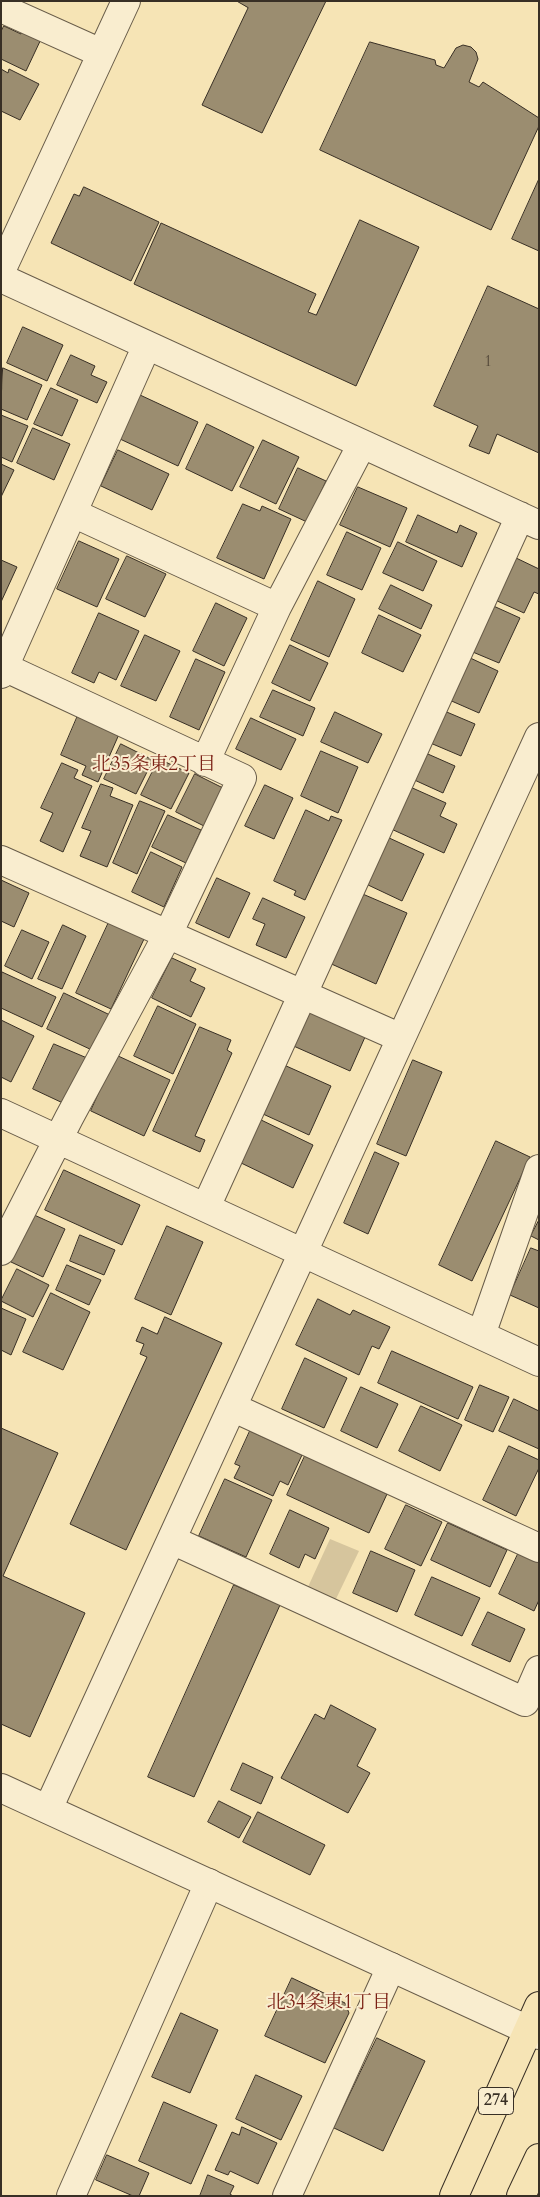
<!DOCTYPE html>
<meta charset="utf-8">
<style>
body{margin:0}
#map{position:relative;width:540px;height:2197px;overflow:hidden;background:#f6e4b5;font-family:Cardo,serif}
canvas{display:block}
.frame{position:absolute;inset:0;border:2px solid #382f25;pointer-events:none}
</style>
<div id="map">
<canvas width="540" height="2197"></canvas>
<div class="frame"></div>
</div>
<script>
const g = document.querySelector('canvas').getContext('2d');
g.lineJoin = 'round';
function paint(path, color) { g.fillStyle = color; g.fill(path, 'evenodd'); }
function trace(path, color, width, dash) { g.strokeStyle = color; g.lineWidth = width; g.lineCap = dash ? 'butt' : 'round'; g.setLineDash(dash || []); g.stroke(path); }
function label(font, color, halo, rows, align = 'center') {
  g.font = font + ' Cardo,"Noto Serif JP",serif'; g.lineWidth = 4; g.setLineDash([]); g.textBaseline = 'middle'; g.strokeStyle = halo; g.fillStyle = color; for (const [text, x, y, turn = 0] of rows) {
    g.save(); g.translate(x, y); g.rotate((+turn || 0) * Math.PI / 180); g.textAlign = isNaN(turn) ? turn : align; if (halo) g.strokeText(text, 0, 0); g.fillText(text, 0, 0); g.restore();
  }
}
const green = new Path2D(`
 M 330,1539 L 359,1551 L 335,1601 L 307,1589 Z`);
const building = new Path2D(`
 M 237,1 L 326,1 L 262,133 L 202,105 L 248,8 Z
 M 4,26 L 21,34 L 23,28 L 42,37 L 26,71 L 1,59 L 1,32 Z
 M 370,42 L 435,60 L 436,65 L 444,68 L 456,48 L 463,45 L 471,47 L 476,52 L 478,59 L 469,82 L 479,87 L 483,82 L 539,118 L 539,126 L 491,230 L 320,150 Z
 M 1,69 L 8,73 L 9,69 L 39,84 L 20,120 L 1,111 Z
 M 539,179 L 539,251 L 512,239 Z
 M 84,187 L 159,222 L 131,281 L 51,243 L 74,194 L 79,196 Z
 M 360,220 L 419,247 L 356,386 L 134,284 L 161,223 L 316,294 L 308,312 L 316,315 Z
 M 488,286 L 539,309 L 539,453 L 497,434 L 489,454 L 469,446 L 478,426 L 434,406 Z
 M 23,327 L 63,345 L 47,381 L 7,363 Z
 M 71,355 L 95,366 L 91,375 L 107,382 L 97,403 L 57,385 Z
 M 3,368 L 42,385 L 27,420 L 1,409 Z
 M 51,388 L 78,400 L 62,436 L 34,424 Z
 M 140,395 L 198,422 L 178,466 L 120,439 Z
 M 1,415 L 28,426 L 12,462 L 1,457 Z
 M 207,424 L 254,447 L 232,491 L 186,469 Z
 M 33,428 L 70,444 L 54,480 L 17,463 Z
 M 263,440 L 299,457 L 276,504 L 240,487 Z
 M 118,450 L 169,474 L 152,510 L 101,486 Z
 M 1,464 L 14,470 L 1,497 Z
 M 298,468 L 326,481 L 307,522 L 279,509 Z
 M 358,487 L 407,508 L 390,547 L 340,525 Z
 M 243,504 L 260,511 L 262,506 L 291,519 L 264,579 L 217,558 Z
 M 418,515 L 457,533 L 460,525 L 477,533 L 462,567 L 406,542 Z
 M 347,532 L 381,548 L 362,590 L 327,575 Z
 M 79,541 L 119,559 L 97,607 L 57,589 Z
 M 398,542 L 437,561 L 423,591 L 383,573 Z
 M 127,556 L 166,574 L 145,617 L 106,599 Z
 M 514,557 L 539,569 L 539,594 L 534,592 L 524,613 L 495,600 Z
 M 1,560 L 17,567 L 1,602 Z
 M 318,581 L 355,599 L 329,657 L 291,640 Z
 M 391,585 L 432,605 L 421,629 L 379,609 Z
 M 216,603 L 247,618 L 224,666 L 193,651 Z
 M 489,604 L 520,618 L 499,663 L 468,650 Z
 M 99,613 L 139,631 L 116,680 L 99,672 L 94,683 L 72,673 Z
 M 379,615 L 421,635 L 403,672 L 362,653 Z
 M 145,635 L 180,651 L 156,701 L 121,686 Z
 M 290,645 L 328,663 L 310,701 L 272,683 Z
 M 466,656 L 498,671 L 479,713 L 447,699 Z
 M 196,659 L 225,672 L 199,730 L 170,717 Z
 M 273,690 L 315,708 L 303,736 L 260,717 Z
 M 442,710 L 475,724 L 461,756 L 428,742 Z
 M 335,712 L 382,734 L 368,763 L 321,742 Z
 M 79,713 L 120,732 L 98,782 L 82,775 L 86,766 L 61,755 Z
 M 251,718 L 296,739 L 281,770 L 236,749 Z
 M 121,744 L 153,760 L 136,794 L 104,779 Z
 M 321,751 L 358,767 L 338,813 L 301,796 Z
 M 421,751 L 455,766 L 443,793 L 410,778 Z
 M 159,759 L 189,773 L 171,809 L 141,795 Z
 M 62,763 L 78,770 L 74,778 L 92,786 L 63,852 L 40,841 L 53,813 L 41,808 Z
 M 195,774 L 223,788 L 204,826 L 176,812 Z
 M 101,784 L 113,788 L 110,796 L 133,805 L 107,867 L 80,856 L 91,831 L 82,828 Z
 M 265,785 L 293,798 L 274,839 L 245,826 Z
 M 408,786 L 446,803 L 440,816 L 457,824 L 444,853 L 389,828 Z
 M 140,801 L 165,811 L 137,874 L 113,863 Z
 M 306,810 L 329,821 L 331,816 L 342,820 L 305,900 L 294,895 L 296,891 L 274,881 Z
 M 168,815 L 201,830 L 186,863 L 152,847 Z
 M 387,837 L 424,854 L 402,901 L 366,884 Z
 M 151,852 L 182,867 L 164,907 L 132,892 Z
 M 217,878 L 250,893 L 229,938 L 196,923 Z
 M 1,880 L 29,893 L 14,927 L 1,921 Z
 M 358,892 L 407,913 L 376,984 L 327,962 Z
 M 263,898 L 305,917 L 286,958 L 256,945 L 265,924 L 253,919 Z
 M 109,922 L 144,939 L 111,1009 L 76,993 Z
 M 63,925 L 86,936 L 62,989 L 38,979 Z
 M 22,930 L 49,942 L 32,979 L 5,966 Z
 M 172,958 L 196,969 L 190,981 L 205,988 L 191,1017 L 152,998 Z
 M 2,972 L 56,997 L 42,1027 L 1,1008 Z
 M 64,993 L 110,1015 L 94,1051 L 47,1029 Z
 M 308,1001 L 369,1028 L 350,1071 L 289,1044 Z
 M 158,1006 L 196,1024 L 173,1074 L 134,1056 Z
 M 1,1020 L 34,1036 L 11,1082 L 1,1077 Z
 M 200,1027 L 231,1040 L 227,1050 L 232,1053 L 195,1136 L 205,1140 L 200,1152 L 153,1131 Z
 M 54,1044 L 87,1058 L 65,1104 L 33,1089 Z
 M 116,1055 L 170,1080 L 144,1136 L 91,1111 Z
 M 413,1060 L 442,1072 L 406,1156 L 377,1144 Z
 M 284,1065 L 331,1086 L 309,1135 L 263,1114 Z
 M 257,1118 L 313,1145 L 293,1188 L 237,1161 Z
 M 496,1141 L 530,1157 L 472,1281 L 439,1265 Z
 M 375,1152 L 399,1163 L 368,1234 L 344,1223 Z
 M 64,1170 L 140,1205 L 122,1245 L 45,1210 Z
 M 32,1214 L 65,1229 L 43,1277 L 11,1262 Z
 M 539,1220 L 539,1240 L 531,1236 Z
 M 167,1226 L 203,1242 L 171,1315 L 135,1299 Z
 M 80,1235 L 115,1250 L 104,1275 L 70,1261 Z
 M 531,1248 L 539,1251 L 539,1308 L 510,1295 Z
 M 67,1265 L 101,1280 L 89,1305 L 56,1290 Z
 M 17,1269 L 49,1285 L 33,1317 L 1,1301 Z
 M 51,1293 L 90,1312 L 63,1370 L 23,1352 Z
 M 318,1299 L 350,1315 L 353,1310 L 390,1327 L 379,1349 L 372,1346 L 359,1375 L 296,1345 Z
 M 1,1308 L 26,1319 L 11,1355 L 1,1350 Z
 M 165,1317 L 222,1343 L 126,1550 L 70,1524 L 147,1357 L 140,1354 L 144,1344 L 136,1341 L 142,1327 L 157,1334 Z
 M 392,1351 L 473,1387 L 458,1419 L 378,1383 Z
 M 305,1358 L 347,1378 L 324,1428 L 282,1409 Z
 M 480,1385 L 509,1397 L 493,1432 L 465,1420 Z
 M 361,1387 L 398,1404 L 377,1448 L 341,1431 Z
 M 514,1399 L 539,1411 L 539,1449 L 499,1431 Z
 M 421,1406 L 462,1425 L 440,1471 L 399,1451 Z
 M 1,1428 L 58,1453 L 3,1576 L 85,1613 L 30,1737 L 1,1724 Z
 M 250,1431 L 302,1455 L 288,1485 L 280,1481 L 273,1496 L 234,1478 L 240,1466 L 235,1464 Z
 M 509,1446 L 539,1460 L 539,1468 L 516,1516 L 483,1500 Z
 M 305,1456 L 387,1494 L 369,1533 L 287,1495 Z
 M 225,1479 L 272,1500 L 246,1557 L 199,1536 Z
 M 406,1505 L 442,1522 L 421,1566 L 385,1549 Z
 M 290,1510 L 329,1528 L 315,1559 L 305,1554 L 299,1568 L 270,1554 Z
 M 448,1523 L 507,1550 L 490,1587 L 431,1560 Z
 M 371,1551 L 415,1570 L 397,1612 L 353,1593 Z
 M 519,1552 L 539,1561 L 539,1600 L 534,1611 L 499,1594 Z
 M 432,1577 L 480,1598 L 462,1636 L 415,1615 Z
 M 234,1585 L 280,1605 L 194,1797 L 148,1777 Z
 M 488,1612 L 525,1629 L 510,1662 L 472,1645 Z
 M 331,1705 L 376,1729 L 357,1766 L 370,1773 L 348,1813 L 281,1778 L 315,1714 L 324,1719 Z
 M 243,1763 L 273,1777 L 261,1804 L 231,1790 Z
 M 219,1801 L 251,1817 L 239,1838 L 208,1822 Z
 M 258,1812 L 325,1845 L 310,1875 L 243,1842 Z
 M 292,1978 L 345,2003 L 349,2013 L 325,2063 L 265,2036 Z
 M 181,2013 L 218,2030 L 190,2093 L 152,2077 Z
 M 377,2038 L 425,2061 L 383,2151 L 334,2128 Z
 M 256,2075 L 302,2096 L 281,2140 L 236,2119 Z
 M 164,2102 L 217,2125 L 191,2184 L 139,2161 Z
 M 242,2127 L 277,2143 L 258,2184 L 230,2171 L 228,2175 L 215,2170 L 232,2132 L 239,2135 Z
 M 107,2155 L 149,2173 L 139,2196 L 133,2196 L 96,2180 Z
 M 208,2175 L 234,2186 L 230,2194 L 233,2196 L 200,2196 Z`);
const minor = new Path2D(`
 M 1,8 L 101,53
 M 1,271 L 126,1
 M 1,278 L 539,525
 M 73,513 L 277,607
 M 1,674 L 147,345
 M 205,762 L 277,607 L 362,444
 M 1,860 L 401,1038
 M 1,1113 L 539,1362
 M 206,1207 L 520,516
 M 1,1251 L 69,1118 L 168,934 L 242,778 L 4,667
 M 481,1335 L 539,1169
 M 232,1407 L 539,1548
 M 172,1540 L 525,1702 L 539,1670
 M 48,1809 L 539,737
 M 71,2196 L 209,1883
 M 287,2196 L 391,1967`);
const tertiary = new Path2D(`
 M 1,1788 L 539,2035`);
const trunk = new Path2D(`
 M 454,2196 L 539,2006`);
const motorway = new Path2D(`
 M 521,2196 L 539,2158`);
const numberNames = [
 ["1",488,363]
];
const shields = [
 [496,2101,35]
];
const shieldNames = [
 ["274",496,2101]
];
const neighbourhoodNames = [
 ["北35条東2丁目",154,766],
 ["北34条東1丁目",329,2004]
];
paint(green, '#d6c59d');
paint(building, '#9b8d70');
trace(building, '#382f25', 1);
trace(minor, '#685c49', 30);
trace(tertiary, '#685c49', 30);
trace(trunk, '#382f25', 30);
trace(motorway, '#382f25', 30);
trace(minor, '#f9edcf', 28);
trace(tertiary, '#f9edcf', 28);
trace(trunk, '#f6e4b5', 28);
trace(motorway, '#f6e4b5', 28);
label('15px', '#514638', null, numberNames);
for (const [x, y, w] of shields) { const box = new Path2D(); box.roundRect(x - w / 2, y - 13.5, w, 27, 4); g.fillStyle = '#f9edcf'; g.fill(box); trace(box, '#382f25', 1); }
label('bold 16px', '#382f25', null, shieldNames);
label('19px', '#7a1f14', '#f9edcf', neighbourhoodNames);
</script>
